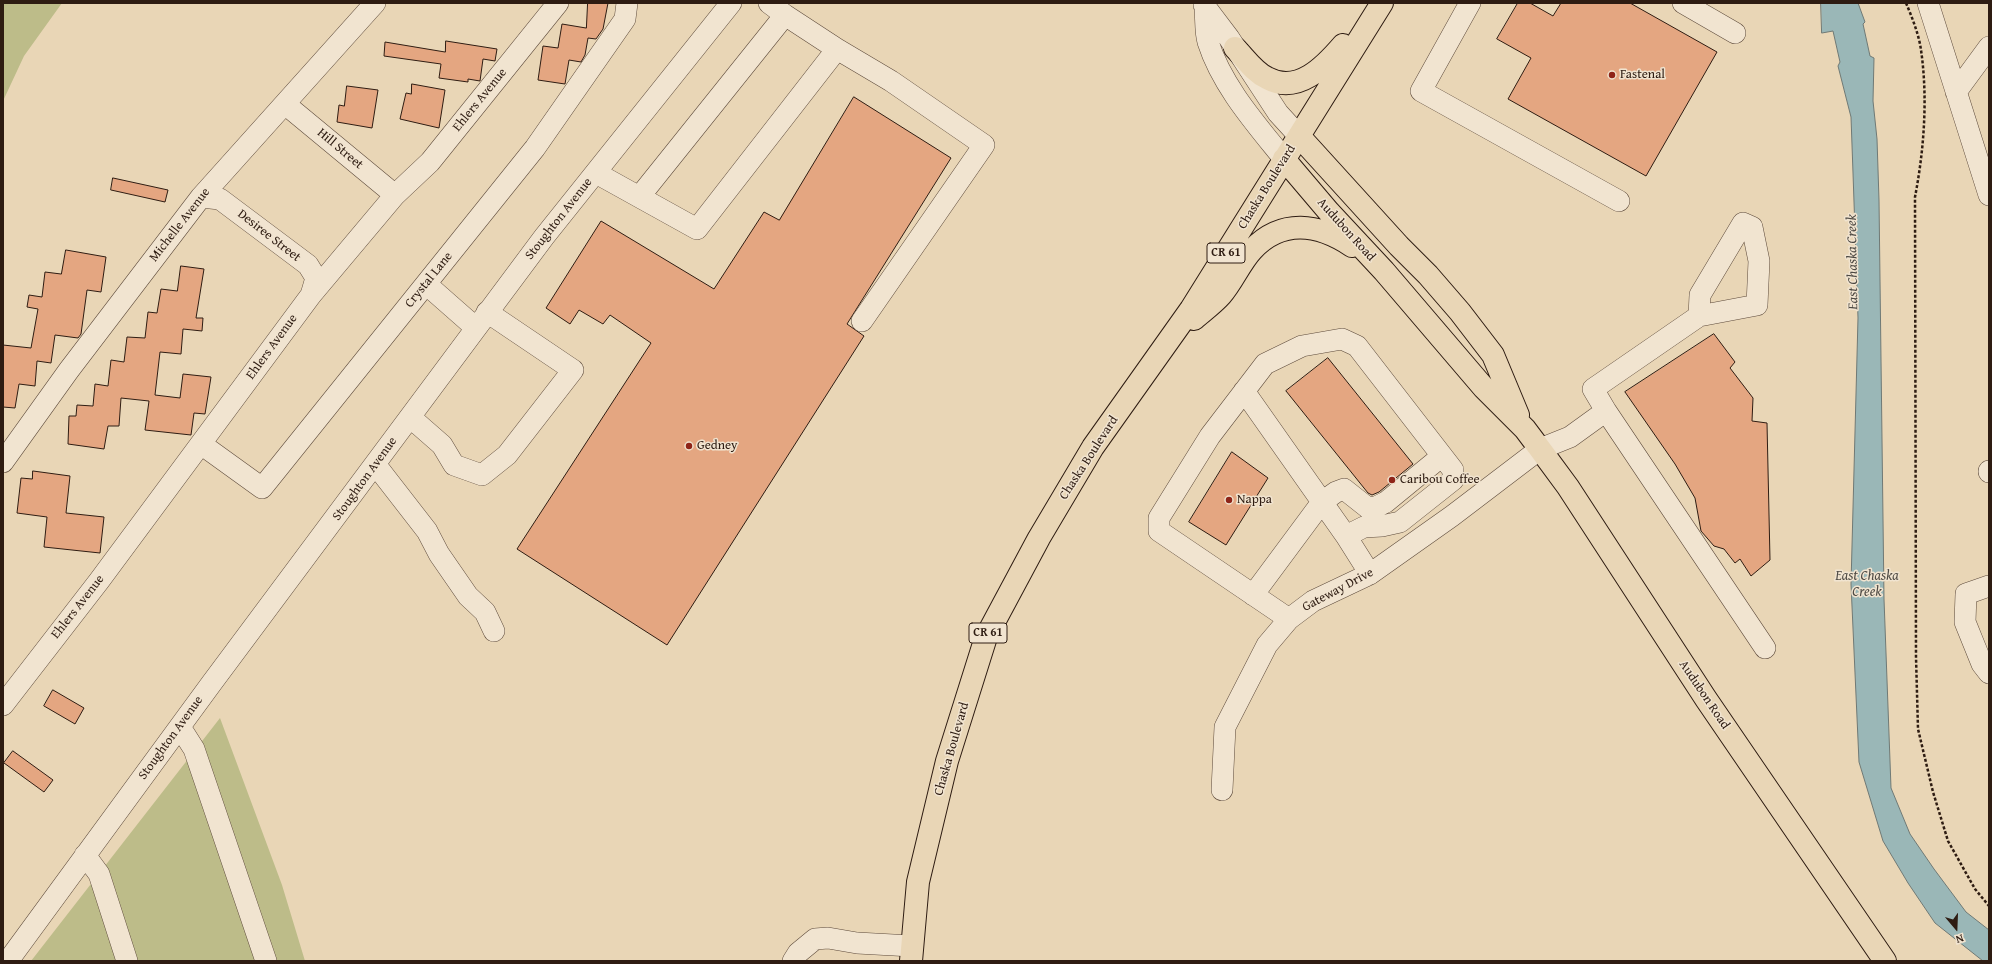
<!DOCTYPE html>
<style>
body{margin:0}
#map{position:relative;width:1992px;height:964px;overflow:hidden;background:#e9d6b6;font-family:"Gentium Book Plus",serif}
canvas{display:block}
.frame{position:absolute;inset:0;border:4px solid #2e1c12;pointer-events:none}
.north{position:absolute;left:1936px;top:908px;width:40px;height:40px;-webkit-text-stroke:3px #f1e4d0;paint-order:stroke;rotate:161deg;font-size:11px;font-weight:700;line-height:16px;text-align:center;color:#2e1c12}
.north::after{content:'';display:block;margin:auto;width:14px;height:18px;background:#2e1c12;clip-path:polygon(50% 0,100% 100%,50% 72%,0 100%)}
</style>
<div id="map">
<canvas width="1992" height="964"></canvas>
<div class="frame"></div>
<div class="north">N</div>
</div>
<script>
const g = document.querySelector('canvas').getContext('2d');
g.lineJoin = 'round';
function paint(path, color) { g.fillStyle = color; g.fill(path, 'evenodd'); }
function trace(path, color, width, dash) { g.strokeStyle = color; g.lineWidth = width; g.lineCap = dash ? 'butt' : 'round'; g.setLineDash(dash || []); g.stroke(path); }
function label(font, color, halo, rows, align = 'center') {
  g.font = font + ' "Gentium Book Plus",serif'; g.lineWidth = 3; g.setLineDash([]); g.textBaseline = 'middle'; g.strokeStyle = halo; g.fillStyle = color; for (const [text, x, y, turn = 0] of rows) {
    g.save(); g.translate(x, y); g.rotate((+turn || 0) * Math.PI / 180); g.textAlign = isNaN(turn) ? turn : align; if (halo) g.strokeText(text, 0, 0); g.fillText(text, 0, 0); g.restore();
  }
}
const green = new Path2D(`
 M 3,3 L 62,3 L 24,56 L 3,101 Z
 M 220,718 L 282,885 L 305,961 L 31,961 Z`);
const water = new Path2D(`
 M 1821,3 L 1858,3 L 1865,22 L 1863,24 L 1870,56 L 1874,58 L 1873,101 L 1877,139 L 1879,200 L 1884,599 L 1891,788 L 1910,834 L 1934,869 L 1966,912 L 1989,930 L 1989,961 L 1983,961 L 1935,923 L 1908,883 L 1883,841 L 1859,762 L 1851,584 L 1858,318 L 1853,173 L 1851,117 L 1838,66 L 1840,62 L 1833,31 L 1822,33 Z`);
const building = new Path2D(`
 M 588,3 L 608,3 L 603,29 L 596,39 L 588,38 L 585,55 L 581,62 L 569,60 L 565,84 L 538,80 L 543,46 L 558,48 L 562,24 L 586,28 Z
 M 1518,3 L 1530,3 L 1553,16 L 1561,3 L 1630,3 L 1717,52 L 1646,176 L 1508,99 L 1531,58 L 1497,39 Z
 M 446,41 L 497,49 L 495,61 L 483,59 L 480,81 L 468,79 L 468,82 L 439,78 L 441,64 L 384,56 L 385,42 L 445,52 Z
 M 412,84 L 445,90 L 439,128 L 400,119 L 406,93 L 411,94 Z
 M 347,86 L 378,90 L 372,128 L 337,122 L 339,105 L 344,106 Z
 M 854,97 L 951,158 L 847,324 L 864,336 L 667,645 L 517,549 L 651,343 L 610,315 L 603,324 L 579,310 L 570,324 L 546,308 L 601,221 L 714,289 L 764,212 L 779,220 Z
 M 113,178 L 168,190 L 165,202 L 111,190 Z
 M 66,250 L 106,257 L 101,292 L 87,290 L 81,334 L 78,338 L 55,335 L 51,363 L 37,361 L 35,386 L 19,384 L 15,408 L 3,407 L 3,345 L 31,348 L 38,309 L 27,307 L 29,295 L 42,297 L 45,272 L 61,274 Z
 M 181,266 L 204,269 L 196,318 L 203,318 L 202,331 L 183,329 L 181,354 L 160,352 L 155,395 L 180,398 L 183,374 L 211,377 L 205,414 L 194,413 L 191,435 L 145,430 L 149,401 L 121,398 L 119,426 L 108,426 L 104,449 L 68,444 L 69,416 L 76,416 L 77,405 L 93,406 L 95,384 L 108,386 L 111,360 L 124,362 L 127,337 L 145,338 L 148,312 L 157,313 L 161,289 L 177,291 Z
 M 1714,334 L 1735,362 L 1730,368 L 1753,398 L 1752,421 L 1767,423 L 1770,560 L 1751,576 L 1740,559 L 1735,563 L 1724,549 L 1714,546 L 1701,531 L 1695,498 L 1675,464 L 1625,392 Z
 M 1328,358 L 1413,464 L 1379,492 L 1372,495 L 1368,493 L 1286,391 Z
 M 1232,452 L 1268,478 L 1226,545 L 1189,522 Z
 M 33,471 L 70,476 L 66,513 L 104,517 L 100,553 L 44,547 L 47,517 L 17,513 L 21,478 L 32,479 Z
 M 53,690 L 84,708 L 75,724 L 44,706 Z
 M 13,751 L 53,780 L 44,792 L 4,763 Z`);
const path = new Path2D(`
 M 1906,3 C 1912,17 1919,35 1921,50 C 1928,98 1924,150 1915,197 L 1916,657 L 1918,729 L 1933,792 L 1948,841 L 1975,889 L 1989,906`);
const minor = new Path2D(`
 M 769,3 L 785,15
 M 1470,3 L 1421,91 L 1619,201
 M 1683,3 L 1735,33
 M 1928,3 L 1989,195
 M 1204,5 L 1229,38 L 1278,113 L 1299,136
 M 1205,8 C 1206,19 1205,32 1208,42 C 1222,86 1256,124 1284,159
 M 1956,92 L 1989,47
 M 285,104 L 395,195
 M 596,173 L 697,229 L 837,49 L 891,81 L 984,145 L 862,321
 M 640,196 L 785,15 L 837,49
 M 201,197 L 220,199 L 308,265 L 316,278 L 311,295
 M 426,284 L 476,328
 M 1244,391 L 1346,536
 M 1606,411 L 1593,389 L 1699,316 L 1700,295 L 1743,223 L 1752,227 L 1759,261 L 1757,305 L 1699,316
 M 410,417 L 442,445 L 454,465 L 482,475 L 507,455 L 573,370 L 487,312
 M 201,444 L 262,488 L 535,148 L 625,19 L 627,3
 M 3,462 L 69,370 L 201,197 L 375,3
 M 375,464 L 427,531 L 439,554 L 468,596 L 485,612 L 494,631
 M 1989,471 L 1989,472
 M 1989,586 L 1966,594 L 1965,622 L 1982,664 L 1989,673
 M 1253,595 L 1322,502 L 1336,492 L 1344,489 L 1368,508 L 1376,507 L 1386,502 L 1442,456
 M 1289,619 L 1159,531 L 1159,518 L 1210,436 L 1265,364 L 1302,346 L 1342,339 L 1357,346 L 1453,470 L 1453,480 L 1400,522 L 1382,526 L 1364,527 L 1346,536 L 1370,574
 M 3,705 L 99,581 L 311,295 L 395,195 L 430,162 L 558,3
 M 180,727 L 194,749 L 266,961
 M 1222,790 L 1225,727 L 1267,645 L 1289,619 L 1313,601 L 1370,574 L 1452,516 L 1540,449 L 1570,437 L 1606,411 L 1765,648
 M 85,855 L 99,874 L 127,961
 M 8,961 L 211,684 L 544,237 L 731,3
 M 793,961 L 798,953 L 815,939 L 828,938 L 857,943 L 912,946`);
const major = new Path2D(`
 M 1235,48 C 1245,58 1254,72 1267,78 C 1298,95 1325,66 1343,45
 M 1299,136 L 1399,246 L 1428,275 L 1460,312 L 1493,355 L 1518,415
 M 1284,159 L 1329,212 L 1384,271 L 1484,388 L 1525,429 L 1540,449 L 1568,487 L 1706,699 L 1885,961
 M 1194,319 C 1203,311 1213,304 1221,295 C 1233,281 1240,263 1252,250 C 1282,218 1319,224 1352,246
 M 911,961 L 918,882 L 947,761 L 986,637 L 1039,538 L 1093,447 L 1191,309 L 1382,3`);
const markers = [
 [1612,75,4,"#8f2418"],
 [689,446,4,"#8f2418"],
 [1392,480,4,"#8f2418"],
 [1229,500,4,"#8f2418"]
];
const shields = [
 [1226,253,38],
 [988,633,38]
];
const shieldNames = [
 ["CR 61",1226,253],
 ["CR 61",988,633]
];
const poiNames = [
 ["Fastenal",1620,75],
 ["Gedney",697,446],
 ["Caribou Coffee",1400,480],
 ["Nappa",1237,500]
];
const streetNames = [
 ["Ehlers Avenue",480,100,-51],
 ["Hill Street",340,149,40],
 ["Chaska Boulevard",1267,187,-58],
 ["Stoughton Avenue",559,219,-52],
 ["Michelle Avenue",180,225,-52],
 ["Audubon Road",1346,230,48],
 ["Desiree Street",269,236,38],
 ["Crystal Lane",429,280,-51],
 ["Ehlers Avenue",272,347,-54],
 ["Chaska Boulevard",1089,458,-57],
 ["Stoughton Avenue",365,479,-54],
 ["Gateway Drive",1338,590,-28],
 ["Ehlers Avenue",78,607,-52],
 ["Audubon Road",1704,695,56],
 ["Stoughton Avenue",171,738,-54],
 ["Chaska Boulevard",952,749,-74]
];
const waterNames = [
 ["East Chaska Creek",1853,262,-91],
 ["East Chaska",1867,576],
 ["Creek",1867,592]
];
paint(green, '#bdbc89');
paint(water, '#9ab7b7');
trace(water, '#6f7975', 1);
paint(building, '#e4a681');
trace(building, '#2e1c12', 1);
trace(minor, '#5d4a3b', 22);
trace(major, '#2e1c12', 24);
trace(path, '#2e1c12', 2.5, [3, 2]);
trace(minor, '#f1e4d0', 21);
trace(major, '#e9d6b6', 22);
for (const [x, y, r, color] of markers) { const dot = new Path2D(); dot.arc(x, y, r, 0, 2 * Math.PI); g.fillStyle = color; g.fill(dot); trace(dot, '#f1e4d0', 1.5); }
for (const [x, y, w] of shields) { const box = new Path2D(); box.roundRect(x - w / 2, y - 10, w, 20, 3); g.fillStyle = '#f1e4d0'; g.fill(box); trace(box, '#2e1c12', 1); }
label('bold 12px', '#2e1c12', null, shieldNames);
label('13px', '#2e1c12', '#f1e4d0', poiNames, 'left');
label('13px', '#2e1c12', '#f1e4d0', streetNames);
label('italic 14px', '#4e4a44', '#f1e4d0', waterNames);
</script>
